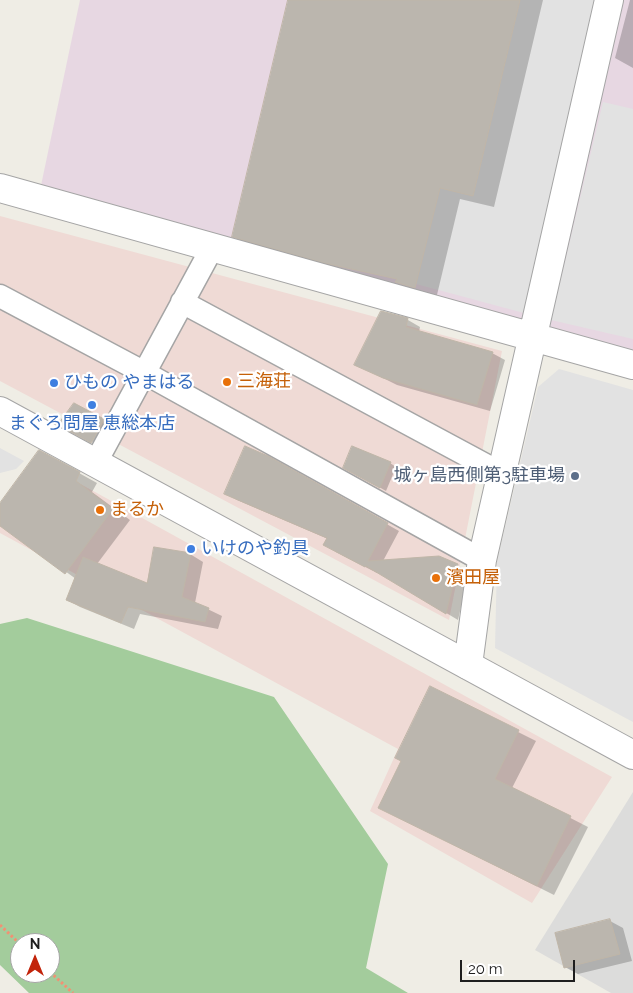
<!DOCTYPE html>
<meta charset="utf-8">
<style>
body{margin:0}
#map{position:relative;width:633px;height:993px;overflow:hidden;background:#efede5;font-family:Raleway,sans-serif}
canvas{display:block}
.north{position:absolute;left:10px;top:933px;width:50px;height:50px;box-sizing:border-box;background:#fff;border:1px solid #a5a5a5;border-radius:50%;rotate:0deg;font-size:14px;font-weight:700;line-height:20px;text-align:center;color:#1e1e1e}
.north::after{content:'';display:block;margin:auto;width:18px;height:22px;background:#c2240b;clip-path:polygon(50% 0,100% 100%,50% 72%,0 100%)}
.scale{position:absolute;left:460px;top:960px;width:115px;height:22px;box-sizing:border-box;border:2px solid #1e1e1e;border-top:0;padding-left:6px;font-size:15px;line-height:18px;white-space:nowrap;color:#1e1e1e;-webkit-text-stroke:4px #fff;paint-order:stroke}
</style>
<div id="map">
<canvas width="633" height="993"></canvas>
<div class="north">N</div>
<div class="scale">20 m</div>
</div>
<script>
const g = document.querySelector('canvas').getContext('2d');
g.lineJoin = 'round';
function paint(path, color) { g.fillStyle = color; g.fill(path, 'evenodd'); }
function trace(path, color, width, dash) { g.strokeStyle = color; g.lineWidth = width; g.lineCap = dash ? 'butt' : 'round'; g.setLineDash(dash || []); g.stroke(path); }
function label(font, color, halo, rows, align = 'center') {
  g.font = font + ' Raleway,"Noto Sans JP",sans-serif'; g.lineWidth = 4.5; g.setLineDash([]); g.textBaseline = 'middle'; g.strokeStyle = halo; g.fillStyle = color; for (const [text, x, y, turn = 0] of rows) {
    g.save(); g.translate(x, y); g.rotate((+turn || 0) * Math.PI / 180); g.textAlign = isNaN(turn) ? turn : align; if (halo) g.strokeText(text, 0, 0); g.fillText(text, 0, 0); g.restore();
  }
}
const residential = new Path2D(`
 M 633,792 L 633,993 L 611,993 L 535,950 Z`);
const commercial = new Path2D(`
 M 0,216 L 502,351 L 449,620 L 0,381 Z
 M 37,460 L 612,777 L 532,903 L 370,811 L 398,749 L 0,533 L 0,509 Z`);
const industrial = new Path2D(`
 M 80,0 L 633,0 L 633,359 L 39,195 Z`);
const forest = new Path2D(`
 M 27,618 L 274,697 L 388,864 L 366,968 L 408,993 L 29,993 L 0,965 L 0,624 ZM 20,943 L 50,943 L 50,973 L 20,973 Z`);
const parking = new Path2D(`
 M 520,0 L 596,0 L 524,313 L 416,284 L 440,188 L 473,196 Z
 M 603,102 L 633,109 L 633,339 L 551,320 Z
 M 559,369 L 633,390 L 633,722 L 495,648 L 497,561 L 538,387 Z
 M 0,448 L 24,461 L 16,469 L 0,473 Z`);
const shadow = new Path2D(`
 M 290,0 L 543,0 L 494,207 L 460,199 L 436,299 L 254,248 L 233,236 Z
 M 630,0 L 633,0 L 633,68 L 615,58 Z
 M 408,320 L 420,327 L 419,332 L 492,353 L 505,360 L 490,411 L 397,385 L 369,371 Z
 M 75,404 L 110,423 L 98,445 L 60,424 Z
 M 267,457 L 399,531 L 383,561 L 457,565 L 469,572 L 458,620 L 378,572 L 377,573 L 336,552 L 328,539 L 237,500 L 226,494 Z
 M 390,463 L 396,467 L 386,491 L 344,467 Z
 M 79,473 L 97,483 L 92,492 L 130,520 L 97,564 L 148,584 L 190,554 L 203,562 L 195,603 L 222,616 L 218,629 L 140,614 L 134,629 L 80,607 L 67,600 L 76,579 L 0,524 L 0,505 Z
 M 430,688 L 536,741 L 512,788 L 588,827 L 554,895 L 380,808 L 403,761 Z
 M 610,921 L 623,928 L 632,961 L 578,974 L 565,967 Z`);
const building = new Path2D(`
 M 288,0 L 520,0 L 473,196 L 440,188 L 415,288 L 395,282 L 397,279 L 324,263 L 232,237 Z
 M 381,311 L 408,318 L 406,327 L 493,352 L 477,405 L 383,378 L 354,365 Z
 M 74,403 L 104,419 L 91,443 L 58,425 Z
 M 245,446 L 268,456 L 388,523 L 368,561 L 439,556 L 458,564 L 446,614 L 366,566 L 365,567 L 323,545 L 327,538 L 224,494 Z
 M 352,446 L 391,462 L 380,488 L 343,468 Z
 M 39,450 L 80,472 L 76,481 L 113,509 L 65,574 L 0,526 L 0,503 Z
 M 154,547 L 191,553 L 182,597 L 209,608 L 205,622 L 128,607 L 121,623 L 66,600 L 83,557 L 147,583 Z
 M 430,686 L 519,730 L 495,779 L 571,816 L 537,886 L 378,808 L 401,761 L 395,758 Z
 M 610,919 L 620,954 L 564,968 L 555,933 Z`);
const path = new Path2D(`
 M 0,925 L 20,944
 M 50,972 L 73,993`);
const service = new Path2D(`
 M 0,296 L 143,372 L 482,560
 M 182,302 L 502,474
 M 96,462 L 212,248`);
const minor = new Path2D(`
 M 0,188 L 633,365
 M 468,665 L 482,560 L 609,0`);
const tertiary = new Path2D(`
 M 0,411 L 633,755`);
const markers = [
 [227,382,5,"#e8710a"],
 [54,383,5,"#3f7fe0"],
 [92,405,5,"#3f7fe0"],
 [575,476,5,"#5c6f8a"],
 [100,510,5,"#e8710a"],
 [191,549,5,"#3f7fe0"],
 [436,578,5,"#e8710a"]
];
const foodNames = [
 ["三海荘",237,382],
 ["まるか",110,510],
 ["濱田屋",446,578]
];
const shopNames = [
 ["ひもの やまはる",64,383],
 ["まぐろ問屋 恵総本店",92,424,"center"],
 ["いけのや釣具",201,549]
];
const serviceNames = [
 ["城ヶ島西側第3駐車場",565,476]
];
paint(residential, '#dcdcdb');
paint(commercial, '#efdad5');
paint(industrial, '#e7d7e2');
paint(forest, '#a3cc9c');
paint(parking, '#e2e2e2');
paint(shadow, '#0003');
paint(building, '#bbb6ae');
trace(building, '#c0b6a8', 1);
trace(service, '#a5a5a5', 25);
trace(minor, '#a5a5a5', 30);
trace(tertiary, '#a5a5a5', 30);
trace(path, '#f29173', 3, [2.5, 2.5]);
trace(service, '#fff', 22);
trace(minor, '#fff', 28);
trace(tertiary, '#fff', 28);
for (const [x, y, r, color] of markers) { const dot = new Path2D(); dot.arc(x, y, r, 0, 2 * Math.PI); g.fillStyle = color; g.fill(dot); trace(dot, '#fff', 2); }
label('18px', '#c56008', '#fff', foodNames, 'left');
label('18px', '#366cbe', '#fff', shopNames, 'left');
label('18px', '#4e5e75', '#fff', serviceNames, 'right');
</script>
